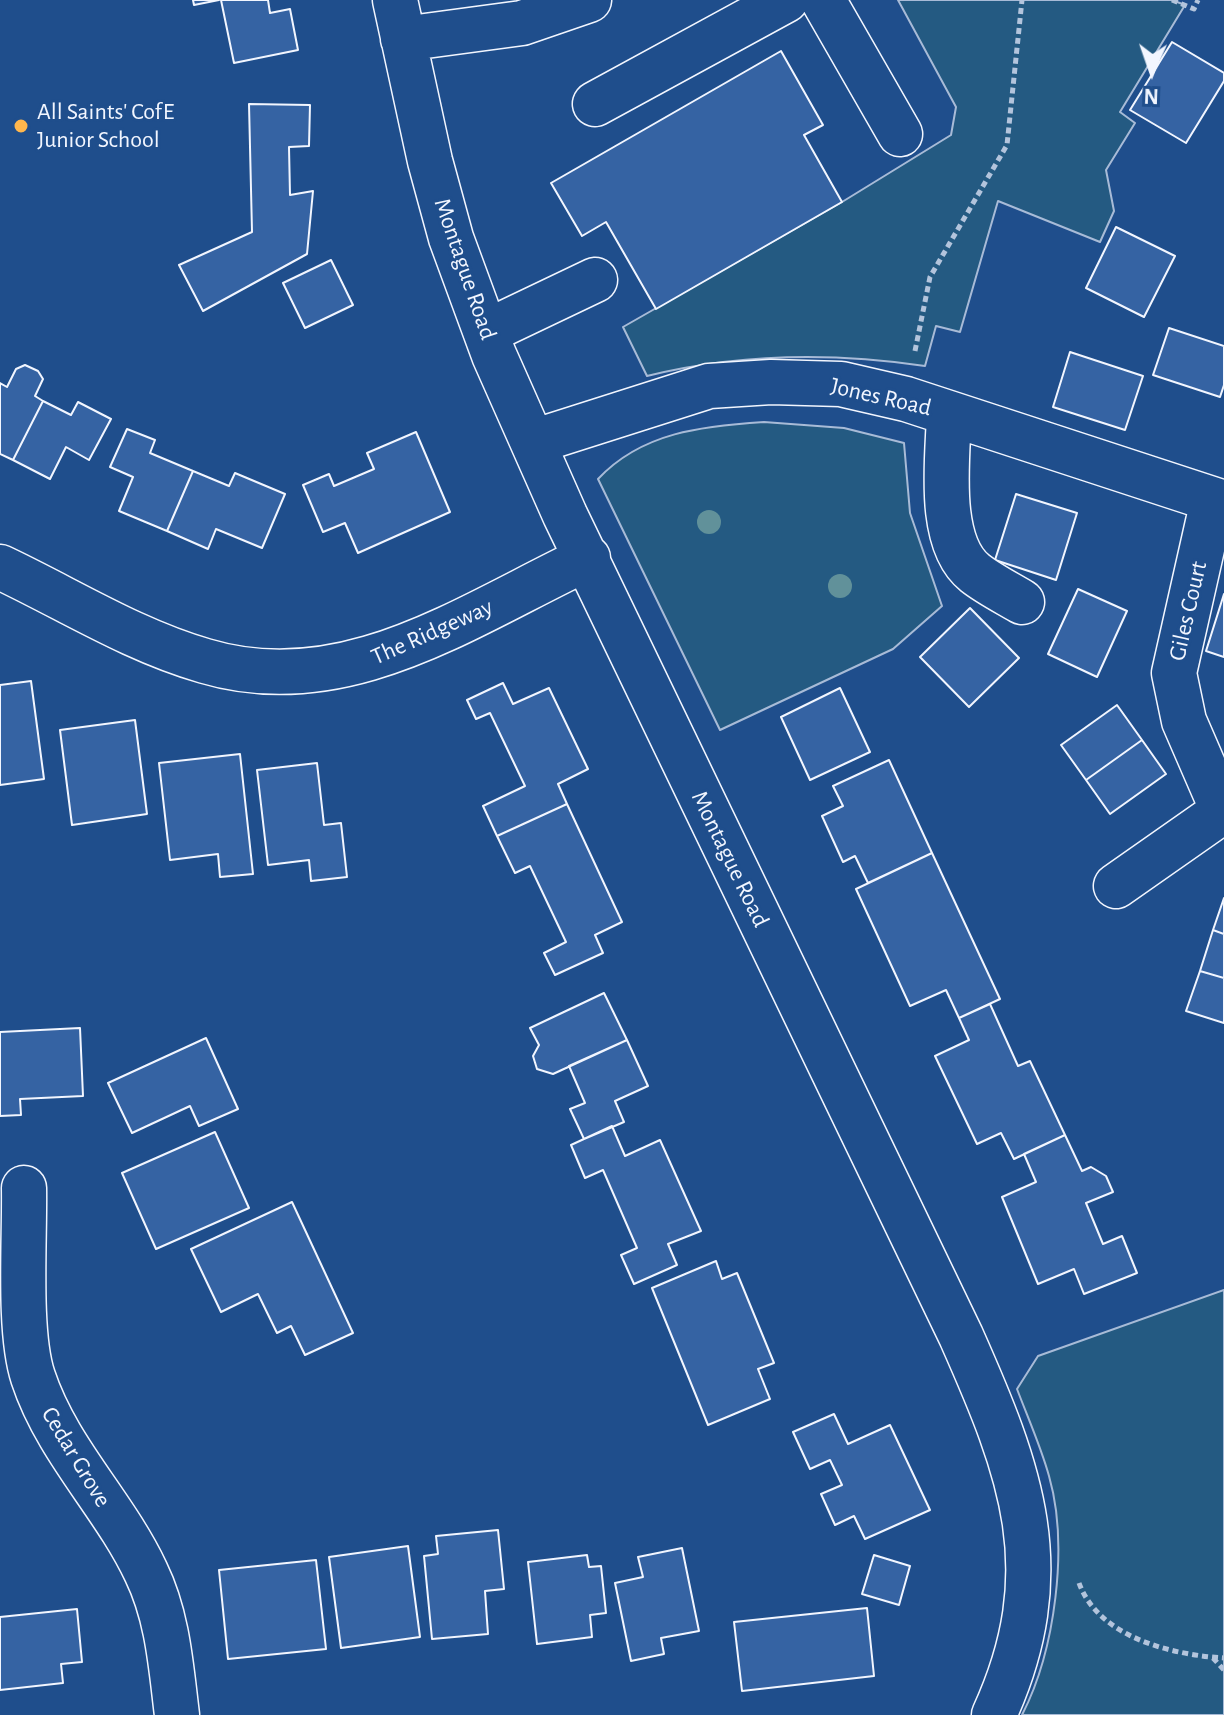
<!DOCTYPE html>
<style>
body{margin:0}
#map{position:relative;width:1224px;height:1715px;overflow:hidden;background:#1f4e8c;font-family:"Alegreya Sans",sans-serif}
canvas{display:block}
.north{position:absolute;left:1112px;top:32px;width:80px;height:80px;-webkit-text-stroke:6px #1f4e8c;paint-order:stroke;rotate:182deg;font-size:22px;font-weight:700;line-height:32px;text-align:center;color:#f2f6ff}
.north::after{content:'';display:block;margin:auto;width:28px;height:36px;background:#f2f6ff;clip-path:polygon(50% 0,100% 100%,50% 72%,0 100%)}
</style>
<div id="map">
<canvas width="1224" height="1715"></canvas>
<div class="north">N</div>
</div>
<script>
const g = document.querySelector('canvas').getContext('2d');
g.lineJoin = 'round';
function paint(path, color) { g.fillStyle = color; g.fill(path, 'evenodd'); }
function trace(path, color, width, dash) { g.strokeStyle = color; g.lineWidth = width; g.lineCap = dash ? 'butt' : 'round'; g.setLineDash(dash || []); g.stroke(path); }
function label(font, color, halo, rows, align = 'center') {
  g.font = font + ' "Alegreya Sans",sans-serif'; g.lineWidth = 6; g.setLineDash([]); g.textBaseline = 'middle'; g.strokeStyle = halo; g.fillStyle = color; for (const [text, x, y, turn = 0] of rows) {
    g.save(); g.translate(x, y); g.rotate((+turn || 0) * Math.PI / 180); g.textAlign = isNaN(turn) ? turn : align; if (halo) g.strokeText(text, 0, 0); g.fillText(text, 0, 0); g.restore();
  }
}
const green = new Path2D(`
 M 898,0 L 1172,0 L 1185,5 L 1120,112 L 1135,123 L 1106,170 L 1114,211 L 1100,242 L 998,201 L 960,332 L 936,326 L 925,366 C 831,352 740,353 647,376 L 623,327 L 842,202 L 951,135 L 956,107 Z
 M 764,422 L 844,428 L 904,443 L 910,513 L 942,606 L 893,649 L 720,730 L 598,479 C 642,432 703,426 764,422 Z
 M 1224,1290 L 1224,1715 L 1022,1715 C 1055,1651 1069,1546 1049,1476 C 1041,1447 1028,1418 1017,1389 L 1038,1356 Z`);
const building = new Path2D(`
 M 193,0 L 219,0 L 194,5 Z
 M 221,0 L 268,0 L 270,13 L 290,9 L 298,50 L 234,63 Z
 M 1172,42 L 1224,73 L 1224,81 L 1186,143 L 1130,110 Z
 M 781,51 L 823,125 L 804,135 L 842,202 L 656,309 L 606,222 L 582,236 L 551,183 Z
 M 249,104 L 310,105 L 309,146 L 289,147 L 290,195 L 313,191 L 307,254 L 203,311 L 179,265 L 252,232 Z
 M 1116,227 L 1175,256 L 1144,317 L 1086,288 Z
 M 331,260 L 353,305 L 305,328 L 283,283 Z
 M 1169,328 L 1224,346 L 1224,385 L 1220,397 L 1153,375 Z
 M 1070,352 L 1143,376 L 1125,430 L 1053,407 Z
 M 25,365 L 38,371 L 43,379 L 35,396 L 43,401 L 13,460 L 0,454 L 0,383 L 7,387 L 16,369 Z
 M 43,401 L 71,415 L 78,402 L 111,419 L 89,460 L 66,447 L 50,479 L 13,460 Z
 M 127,429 L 155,440 L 150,453 L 193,471 L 167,531 L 119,511 L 133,477 L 110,467 Z
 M 416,432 L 450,512 L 358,553 L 345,523 L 323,532 L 303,485 L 329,474 L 334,486 L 374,469 L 367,453 Z
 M 193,471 L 229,486 L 235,473 L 285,494 L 262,548 L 216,529 L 208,549 L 167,531 Z
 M 1016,494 L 1077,513 L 1056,580 L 995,560 Z
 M 1078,589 L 1127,611 L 1097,677 L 1048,654 Z
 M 1224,594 L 1224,657 L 1206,651 Z
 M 970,608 L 1019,658 L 969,707 L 920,657 Z
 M 31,681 L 44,779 L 0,785 L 0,685 Z
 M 503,683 L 513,704 L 549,688 L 588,769 L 558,784 L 567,804 L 497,836 L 483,806 L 525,786 L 490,713 L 476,719 L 467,700 Z
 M 840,688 L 870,752 L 810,780 L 781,717 Z
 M 1117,705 L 1142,740 L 1086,780 L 1061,745 Z
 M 135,720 L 147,814 L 72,825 L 60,730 Z
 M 1142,740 L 1166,774 L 1110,814 L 1086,780 Z
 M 240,754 L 253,874 L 220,877 L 218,854 L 170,860 L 159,763 Z
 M 889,760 L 932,853 L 868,883 L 855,856 L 843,862 L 822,816 L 843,806 L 833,786 Z
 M 317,763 L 324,825 L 341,823 L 347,877 L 311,881 L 309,860 L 268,865 L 257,770 Z
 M 567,804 L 622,922 L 595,935 L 603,953 L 555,975 L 544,953 L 566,942 L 530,866 L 515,873 L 497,836 Z
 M 932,853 L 1000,999 L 959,1018 L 946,990 L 910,1006 L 856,889 Z
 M 1224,898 L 1224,934 L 1213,930 Z
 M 1213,930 L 1224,934 L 1224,978 L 1200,971 Z
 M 1200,971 L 1224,978 L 1224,1023 L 1186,1011 Z
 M 604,993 L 627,1040 L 553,1074 L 537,1069 L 533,1056 L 539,1045 L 530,1028 Z
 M 990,1004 L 1018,1066 L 1030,1061 L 1065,1135 L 1014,1159 L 1001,1133 L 977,1144 L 935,1056 L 969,1040 L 959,1018 Z
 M 80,1028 L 83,1096 L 20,1099 L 21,1115 L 0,1116 L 0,1032 Z
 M 206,1038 L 238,1109 L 199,1126 L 190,1106 L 132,1133 L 108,1083 Z
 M 627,1040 L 648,1086 L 615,1101 L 624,1122 L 584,1139 L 570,1109 L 585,1103 L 569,1066 Z
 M 612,1126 L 625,1156 L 660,1140 L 701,1231 L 668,1244 L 677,1265 L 634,1284 L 621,1255 L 637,1248 L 603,1170 L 585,1178 L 571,1145 Z
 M 215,1132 L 249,1208 L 156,1249 L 122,1173 Z
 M 1065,1135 L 1082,1171 L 1091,1167 L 1106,1176 L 1113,1192 L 1086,1203 L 1103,1244 L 1122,1236 L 1137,1273 L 1084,1294 L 1074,1269 L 1038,1284 L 1002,1197 L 1036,1182 L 1024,1154 Z
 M 292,1202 L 353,1333 L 305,1355 L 291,1326 L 277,1333 L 258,1294 L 221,1312 L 191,1249 Z
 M 716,1261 L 722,1279 L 737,1273 L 774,1363 L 758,1369 L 770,1399 L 708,1425 L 652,1288 Z
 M 834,1414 L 848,1444 L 890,1425 L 930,1510 L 865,1539 L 854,1516 L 835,1525 L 821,1494 L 842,1485 L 830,1460 L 810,1469 L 793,1432 Z
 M 498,1530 L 504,1589 L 485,1591 L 488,1634 L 432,1639 L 424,1556 L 438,1554 L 436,1536 Z
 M 408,1546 L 420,1637 L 341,1648 L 329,1557 Z
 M 682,1548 L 699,1631 L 661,1638 L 664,1654 L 631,1661 L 615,1583 L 643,1577 L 638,1557 Z
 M 587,1555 L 589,1567 L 601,1566 L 606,1613 L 590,1615 L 592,1637 L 537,1644 L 528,1562 Z
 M 874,1555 L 910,1566 L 899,1605 L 862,1594 Z
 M 316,1560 L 326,1649 L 228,1659 L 219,1570 Z
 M 867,1608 L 874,1676 L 742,1691 L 734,1622 Z
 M 77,1609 L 82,1662 L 61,1664 L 63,1683 L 0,1690 L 0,1617 Z`);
const path = new Path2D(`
 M 1172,0 L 1194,9 L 1198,0
 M 915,351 L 930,277 L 1007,145 L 1022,0
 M 1079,1583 C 1099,1638 1173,1655 1224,1658
 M 1213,1658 L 1224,1670`);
const minor = new Path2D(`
 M 395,0 L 430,161 L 451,238 L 494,355 L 565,515 L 961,1336 C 1021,1471 1060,1571 994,1715
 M 823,0 L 900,134
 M 403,39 L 522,23 L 589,0
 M 595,104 L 786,0
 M 486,332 L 595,280
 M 949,414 C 948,457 936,542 975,573 C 989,584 1007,593 1022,602
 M 533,442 L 709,386 L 771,382 L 841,384 L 906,399 L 1224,503
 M 0,567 C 68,599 132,640 205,661 C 345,703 467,615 588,558
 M 1116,886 L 1223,811 L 1184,721 L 1174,673 L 1213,500
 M 24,1188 C 25,1238 18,1332 33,1377 C 57,1450 114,1504 146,1572 C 168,1617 171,1667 177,1715`);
const trees = [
 [709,522],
 [840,586]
];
const markers = [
 [21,126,8,"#ffb74d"]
];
const poiNames = [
 ["All Saints' CofE",37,112],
 ["Junior School",37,140]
];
const streetNames = [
 ["Montague Road",465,269,71],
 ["Jones Road",881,397,13],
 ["Giles Court",1188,611,-77],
 ["The Ridgeway",432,632,-24],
 ["Montague Road",730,859,64],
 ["Cedar Grove",76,1457,59]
];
paint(green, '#245a82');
trace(green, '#a8bbd7', 2);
paint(building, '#3563a3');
trace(building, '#f2f6ff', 2);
trace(minor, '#f2f6ff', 47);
trace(path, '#b3c4dc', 5, [6, 4]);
trace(minor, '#1f4e8c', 44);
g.fillStyle = '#61919a';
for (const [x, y] of trees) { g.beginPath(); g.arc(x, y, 12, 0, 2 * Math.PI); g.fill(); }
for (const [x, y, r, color] of markers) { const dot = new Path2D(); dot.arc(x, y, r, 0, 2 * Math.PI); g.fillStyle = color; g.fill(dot); trace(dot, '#1f4e8c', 3); }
label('24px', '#f2f6ff', '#1f4e8c', poiNames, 'left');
label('24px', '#f2f6ff', '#1f4e8c', streetNames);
</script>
